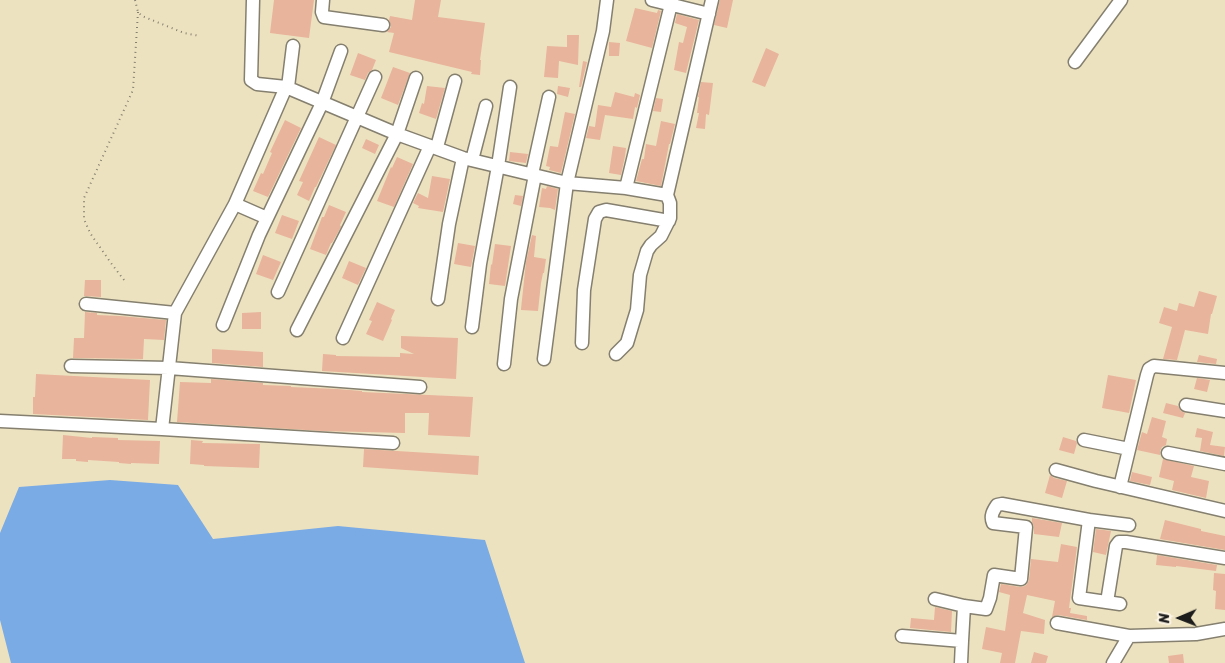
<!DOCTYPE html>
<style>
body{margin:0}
#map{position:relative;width:1225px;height:663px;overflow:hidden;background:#ede2c0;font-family:Sriracha,sans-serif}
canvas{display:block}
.north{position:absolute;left:1155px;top:593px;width:50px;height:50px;-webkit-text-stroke:4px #fcf5e5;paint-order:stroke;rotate:269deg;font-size:14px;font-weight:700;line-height:20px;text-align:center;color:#1c1c1c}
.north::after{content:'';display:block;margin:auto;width:18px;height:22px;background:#1c1c1c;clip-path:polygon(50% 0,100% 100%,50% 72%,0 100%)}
</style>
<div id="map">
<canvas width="1225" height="663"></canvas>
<div class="north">N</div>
</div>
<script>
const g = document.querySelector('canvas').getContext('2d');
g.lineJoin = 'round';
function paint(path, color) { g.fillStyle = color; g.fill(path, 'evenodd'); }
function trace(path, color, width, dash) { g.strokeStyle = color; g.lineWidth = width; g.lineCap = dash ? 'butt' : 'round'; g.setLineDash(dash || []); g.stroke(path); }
const water = new Path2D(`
 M 110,480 L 178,485 L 213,539 L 338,526 L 485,540 L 525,663 L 11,663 L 0,620 L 0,533 L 19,487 Z`);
const building = new Path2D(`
 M 274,0 L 314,0 L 309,38 L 270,33 Z
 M 415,0 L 441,0 L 438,17 L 485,23 L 480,60 L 481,60 L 480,75 L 471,74 L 472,72 L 389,52 L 394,33 L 387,32 L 391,27 L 389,20 L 390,16 L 412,20 Z
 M 720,0 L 733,0 L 727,28 L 714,25 Z
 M 635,8 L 657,13 L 658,10 L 661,11 L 652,48 L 626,41 Z
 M 677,14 L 699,20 L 686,73 L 674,70 L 679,42 L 683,43 L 687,27 L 675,23 Z
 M 567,35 L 579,35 L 578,65 L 559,61 L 558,78 L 544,77 L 547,46 L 567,47 Z
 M 609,42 L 620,43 L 619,56 L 609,56 Z
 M 766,48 L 779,54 L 765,87 L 752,82 Z
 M 358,53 L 376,60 L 372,70 L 368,73 L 365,80 L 350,75 Z
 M 583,61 L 587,62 L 581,87 L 579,87 Z
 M 393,67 L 410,73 L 398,105 L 381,98 Z
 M 701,82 L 713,83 L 709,115 L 706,114 L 705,129 L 696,128 L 699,113 L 697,113 L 699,97 L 698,97 Z
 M 427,86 L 445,88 L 436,119 L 419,113 L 422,103 L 424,104 Z
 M 558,86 L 570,88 L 568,97 L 557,94 Z
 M 615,92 L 634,97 L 635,93 L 640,95 L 637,108 L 635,107 L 633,119 L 605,115 L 600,140 L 586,138 L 589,126 L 595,127 L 598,105 L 611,107 Z
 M 656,98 L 663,99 L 661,112 L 653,111 Z
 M 565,112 L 575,114 L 561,173 L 549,170 L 550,167 L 546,166 L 550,146 L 558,147 Z
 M 285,120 L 301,128 L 268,197 L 253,191 L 261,173 L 263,174 L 272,153 L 270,152 Z
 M 661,121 L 675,124 L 670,144 L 669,144 L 661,186 L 636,181 L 642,159 L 644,159 L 646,144 L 656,146 Z
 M 319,137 L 336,145 L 316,187 L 315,187 L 309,201 L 297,195 L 303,182 L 299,181 Z
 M 366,139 L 379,145 L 375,154 L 362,148 Z
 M 613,146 L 626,148 L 625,156 L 621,175 L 609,173 Z
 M 510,152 L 528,154 L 526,163 L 509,161 Z
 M 397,157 L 413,164 L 394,207 L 377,201 L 391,167 L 392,168 Z
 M 432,176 L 450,179 L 443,212 L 418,208 L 419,206 L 413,203 L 418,193 L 428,198 Z
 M 547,186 L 558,189 L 555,210 L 550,208 L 539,207 L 542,188 L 546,189 Z
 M 515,195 L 523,196 L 521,206 L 513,204 Z
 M 329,205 L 346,212 L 340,225 L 341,227 L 332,243 L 331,243 L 326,255 L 310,249 L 322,217 L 324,217 Z
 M 282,215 L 299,221 L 292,239 L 275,233 Z
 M 532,235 L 536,236 L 534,257 L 546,259 L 544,273 L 543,273 L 541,283 L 538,311 L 521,310 L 521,309 L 526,262 Z
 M 458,243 L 475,246 L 471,267 L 454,264 Z
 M 495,244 L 511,246 L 505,286 L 489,284 L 491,264 L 492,265 Z
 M 263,255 L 281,262 L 273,280 L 256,274 Z
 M 349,261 L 366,268 L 358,285 L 342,278 Z
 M 85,280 L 101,280 L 101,297 L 84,296 Z
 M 1199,291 L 1217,296 L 1212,314 L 1211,314 L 1208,334 L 1185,330 L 1177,360 L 1163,359 L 1172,327 L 1159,323 L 1164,307 L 1177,311 L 1179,303 L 1194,307 Z
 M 377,302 L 395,310 L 391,319 L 392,320 L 383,341 L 366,334 L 372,321 L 369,320 Z
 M 85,312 L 97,313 L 97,315 L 120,316 L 166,320 L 164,340 L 144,339 L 143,359 L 73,358 L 74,338 L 84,338 Z
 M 261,312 L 261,329 L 242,329 L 242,313 Z
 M 401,336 L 458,338 L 456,379 L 322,371 L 323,354 L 336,355 L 336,356 L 400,357 L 400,353 L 414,354 L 401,348 Z
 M 212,349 L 263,352 L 263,367 L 212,363 Z
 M 1199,355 L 1217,359 L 1216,364 L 1197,362 Z
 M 36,374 L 150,380 L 148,420 L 33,414 L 33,397 L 35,397 Z
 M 1108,375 L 1136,380 L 1129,413 L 1102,408 Z
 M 1197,378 L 1210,380 L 1207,392 L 1194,389 Z
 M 211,379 L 263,383 L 263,385 L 291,386 L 291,387 L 337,389 L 362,391 L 362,392 L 473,397 L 470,437 L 428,435 L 429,413 L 405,413 L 405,433 L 322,431 L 177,422 L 180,382 L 211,383 Z
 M 1166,403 L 1178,406 L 1181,411 L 1185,413 L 1183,418 L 1163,413 Z
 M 1152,417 L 1166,421 L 1162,437 L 1167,439 L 1166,445 L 1162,447 L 1160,451 L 1160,455 L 1137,450 L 1142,432 L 1147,434 Z
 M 1197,428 L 1213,432 L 1210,445 L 1225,447 L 1224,456 L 1200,451 L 1202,438 L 1195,437 Z
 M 63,435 L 92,438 L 92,437 L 118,438 L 118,440 L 160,441 L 159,464 L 131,463 L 131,464 L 119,463 L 119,462 L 88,460 L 88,462 L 76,461 L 76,459 L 62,459 Z
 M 1063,437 L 1076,441 L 1077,443 L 1074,454 L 1059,450 Z
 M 191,440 L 203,441 L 202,443 L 260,444 L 259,468 L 204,466 L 204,465 L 190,464 Z
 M 364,449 L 479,456 L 478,475 L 363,467 Z
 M 1163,459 L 1194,466 L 1191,477 L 1209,481 L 1206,498 L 1172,490 L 1174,481 L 1159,477 Z
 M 1132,472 L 1152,477 L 1150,485 L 1130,481 Z
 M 1050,475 L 1054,478 L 1067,481 L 1062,498 L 1045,493 Z
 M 1032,518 L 1062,523 L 1059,537 L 1034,534 L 1034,527 L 1032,522 Z
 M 1165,520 L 1201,529 L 1201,531 L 1225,536 L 1225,550 L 1160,539 Z
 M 1096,529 L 1111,531 L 1106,555 L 1093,552 Z
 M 1061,544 L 1077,547 L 1069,608 L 1071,608 L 1070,613 L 1087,616 L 1087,620 L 1058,615 L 1052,617 L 1055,601 L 1027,595 L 1023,613 L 1045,620 L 1044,634 L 1021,631 L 1015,663 L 1000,663 L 1002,653 L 982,649 L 986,627 L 1005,631 L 1010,595 L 999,592 L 1001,584 L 1020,587 L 1025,586 L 1027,584 L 1029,580 L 1031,559 L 1058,562 Z
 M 1157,555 L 1217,565 L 1216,571 L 1176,566 L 1176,567 L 1156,565 Z
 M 1214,573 L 1225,574 L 1225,610 L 1215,609 L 1216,591 L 1213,590 Z
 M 935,607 L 952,611 L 951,632 L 910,628 L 911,618 L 934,620 Z
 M 1034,652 L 1048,656 L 1046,663 L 1031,663 Z
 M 1183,654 L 1184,663 L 1169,663 L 1168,656 Z`);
const path = new Path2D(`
 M 135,0 L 138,12 L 142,16 L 184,33 L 200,36
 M 124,280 L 111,263 L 90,233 L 84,219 L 84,198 L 133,90 L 138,12`);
const street = new Path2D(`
 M 253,0 L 251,80 L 257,84 L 286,87 L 397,134 L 463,158 L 567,183 L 626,188 L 667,195
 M 323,0 L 322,12 L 324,17 L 383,25
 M 652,0 L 709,14
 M 1075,62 L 1121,0
 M 288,87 L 293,46
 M 437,147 L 455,81
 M 472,160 L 486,106
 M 532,174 L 549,97
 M 626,188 L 672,0
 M 267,218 L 235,204 L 286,87
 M 278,292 L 375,77
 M 438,299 L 449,224 L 463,158
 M 86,304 L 175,313 L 162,429
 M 175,313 L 235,204
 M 223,325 L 259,235 L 322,103 L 341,51
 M 472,327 L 480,264 L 498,166 L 510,87
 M 297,330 L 397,134 L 416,78
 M 343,338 L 430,146
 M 582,343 L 584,290 L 595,219 L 599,212 L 606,210 L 669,221
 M 616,354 L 627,343 L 633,323 L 637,310 L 640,275 L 647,251 L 651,245 L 661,236 L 670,218 L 670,203 L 667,195 L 712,0
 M 544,359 L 567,183 L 603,31 L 607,0
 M 504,364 L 511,299 L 535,175
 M 71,366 L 169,368 L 420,387
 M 1186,405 L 1225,411
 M 0,421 L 162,429 L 393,443
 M 1084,440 L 1129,449
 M 1168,453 L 1225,464
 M 1056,470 L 1096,481 L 1225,511
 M 1120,487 L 1147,375 L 1149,369 L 1154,366 L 1225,373
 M 935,599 L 964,606 L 986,609 L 990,598 L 994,575 L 1021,579 L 1026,527 L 993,523 C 990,516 993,511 997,505 L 1002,504 L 1089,520
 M 1107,602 L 1116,546 L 1119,542 L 1126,542 L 1225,558
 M 1120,604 L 1079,598 L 1089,520 L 1129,525
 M 1057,623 L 1129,636 L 1196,634 L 1225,629
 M 902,636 L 962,641 L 961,663
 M 962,641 L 964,606
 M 1113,663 L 1129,636`);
paint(water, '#7aabe5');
paint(building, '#e8b49b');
trace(street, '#847f6e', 15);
trace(path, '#847f6e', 2, [1, 4]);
trace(street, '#fff', 12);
</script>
